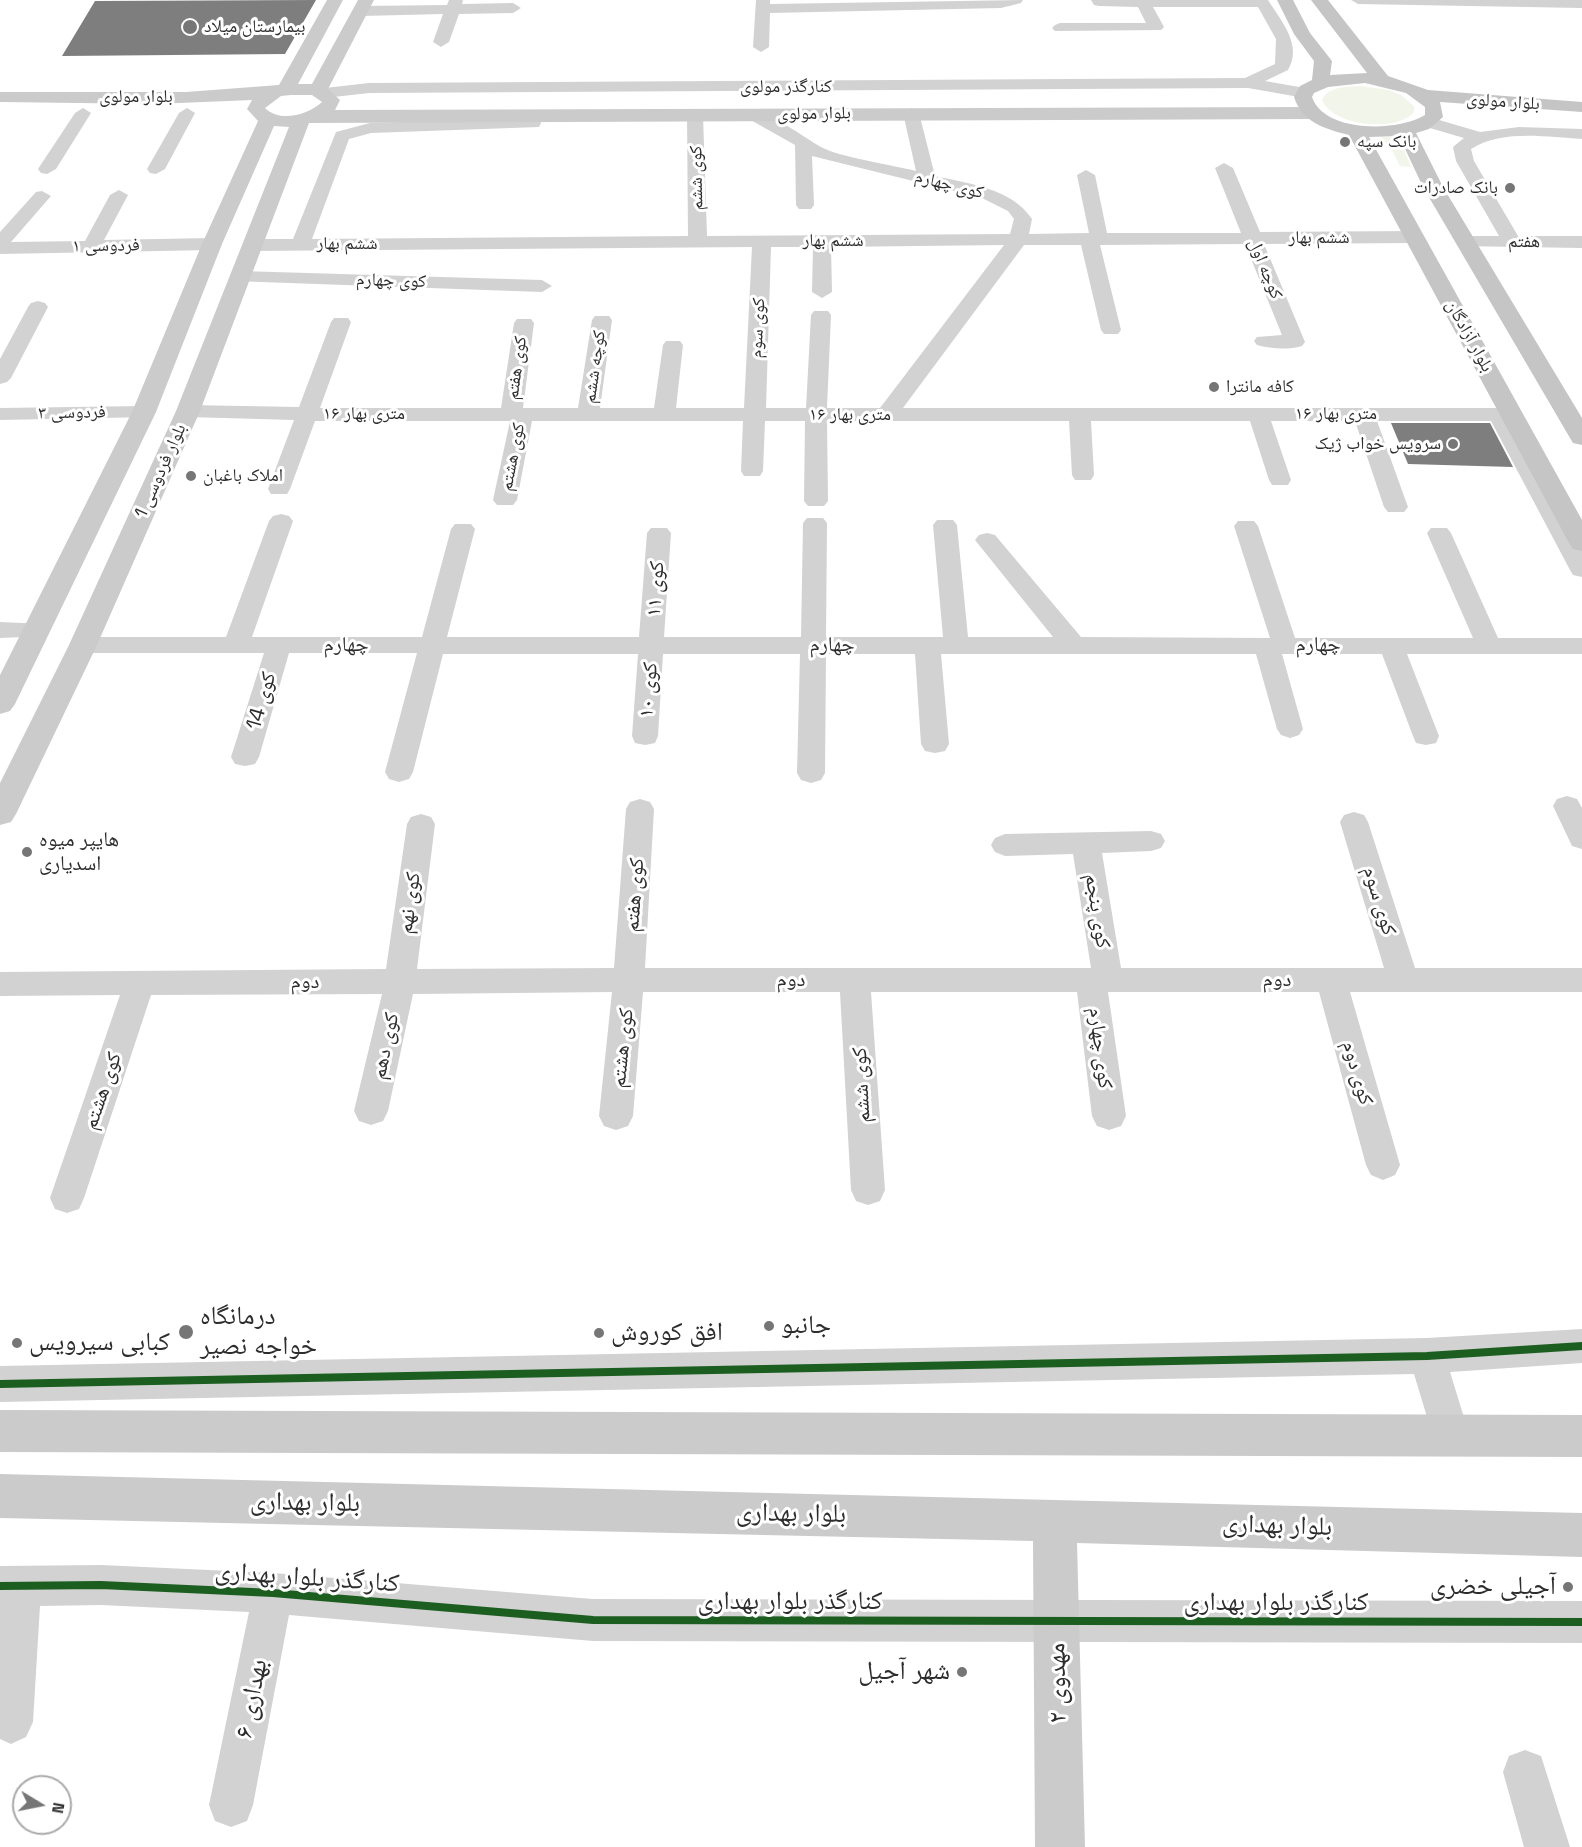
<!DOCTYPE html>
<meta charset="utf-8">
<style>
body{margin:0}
#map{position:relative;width:1582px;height:1847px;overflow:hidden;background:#fff;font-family:"Space Grotesk",sans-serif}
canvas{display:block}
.north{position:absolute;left:12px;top:1775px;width:60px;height:60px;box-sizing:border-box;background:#fff;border:2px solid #ababab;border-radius:50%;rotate:100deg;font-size:16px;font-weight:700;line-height:24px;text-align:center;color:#2d2d2d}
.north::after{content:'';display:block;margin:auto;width:21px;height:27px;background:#767676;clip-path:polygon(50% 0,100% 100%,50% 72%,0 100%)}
</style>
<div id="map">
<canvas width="1582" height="1847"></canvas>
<div class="north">N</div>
</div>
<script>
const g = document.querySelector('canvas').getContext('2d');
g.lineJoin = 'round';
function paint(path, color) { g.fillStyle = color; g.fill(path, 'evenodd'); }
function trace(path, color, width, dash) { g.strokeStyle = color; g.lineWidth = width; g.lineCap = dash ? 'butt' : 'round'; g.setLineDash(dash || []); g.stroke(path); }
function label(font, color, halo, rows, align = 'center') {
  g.font = font + ' "Space Grotesk","Noto Naskh Arabic",sans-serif'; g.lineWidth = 6; g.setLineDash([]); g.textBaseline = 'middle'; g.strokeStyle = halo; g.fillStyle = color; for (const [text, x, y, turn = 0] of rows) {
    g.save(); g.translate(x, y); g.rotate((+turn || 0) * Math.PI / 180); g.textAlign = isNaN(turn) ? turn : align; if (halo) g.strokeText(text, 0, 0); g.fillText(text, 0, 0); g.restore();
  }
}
const green = new Path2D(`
 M 1360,86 L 1389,90 L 1401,95 L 1414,106 L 1414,112 C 1397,133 1332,126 1322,100 C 1329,86 1346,87 1360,86 Z
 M 1381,137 L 1399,137 L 1411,167 L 1400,166 L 1393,152 Z`);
const building = new Path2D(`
 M 316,0 L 285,54 L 62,56 L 95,1 Z
 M 1391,423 L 1490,423 L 1513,467 L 1408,464 Z`);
const street = new Path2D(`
 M 449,0 L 463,0 L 462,4 L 513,3 L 521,8 L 513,13 L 459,14 L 449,42 L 441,47 L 433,42 L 443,14 L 361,16 L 353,11 L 361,6 L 447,5 Z
 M 756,0 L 770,0 L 770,4 L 1023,0 L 1021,3 L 1001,8 L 770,13 L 769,47 L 761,52 L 753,47 Z
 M 1091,0 L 1268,0 C 1281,21 1303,45 1288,70 L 1265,81 L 1305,88 L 1313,93 L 1305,98 L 1248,88 L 369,93 L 325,98 L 317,93 L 325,88 L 369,83 L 1245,78 L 1275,64 L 1276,39 L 1258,7 L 1153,7 L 1164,27 L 1161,30 L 1055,31 L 1052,28 L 1055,25 L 1060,23 L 1146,23 L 1138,7 L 1099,6 L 1094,5 Z
 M 1351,0 L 1582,0 L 1582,8 L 1358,4 Z
 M 83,108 L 91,113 L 56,169 L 47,174 L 41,173 L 38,169 L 75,113 Z
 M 187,108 L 195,113 L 165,169 L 156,174 L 150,173 L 147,169 L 179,113 Z
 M 911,108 L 919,113 L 935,176 C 970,184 1011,188 1032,219 L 1029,234 L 1089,233 L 1077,175 L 1086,170 L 1095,175 L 1107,233 L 1241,233 L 1215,168 L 1224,163 L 1233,168 L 1260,232 L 1414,231 L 1423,237 L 1414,243 L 1264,244 L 1305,342 L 1302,346 C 1288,350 1271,349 1257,345 L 1254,341 L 1257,337 L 1282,335 L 1245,244 L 1100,245 L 1121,330 L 1118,334 L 1104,334 L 1101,330 L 1081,245 L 1024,245 L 903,408 L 1498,408 L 1520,410 L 1523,415 L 1520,420 L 1513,421 L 1582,548 L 1582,577 L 1573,575 L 1570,570 L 1491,421 L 1377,421 L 1408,507 L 1404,512 L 1388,512 L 1384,507 L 1355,421 L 1271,421 L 1291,480 L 1288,485 L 1272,485 L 1269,480 L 1250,421 L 1091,421 L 1094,475 L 1091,480 L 1075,480 L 1072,475 L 1069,421 L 827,421 L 828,501 L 824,506 L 808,506 L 804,501 L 805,421 L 765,421 L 763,471 L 760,476 L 744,476 L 741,471 L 743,421 L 532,421 L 517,500 L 513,505 L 497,505 L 493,500 L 510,421 L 315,421 L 290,489 L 287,494 L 271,494 L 268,489 L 294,420 L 188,417 L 180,416 L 177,411 L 180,406 L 188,405 L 299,407 L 331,322 L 334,318 L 348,318 L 351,322 L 320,408 L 501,408 L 514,323 L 517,319 L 531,319 L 534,323 L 523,408 L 578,408 L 592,320 L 595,316 L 609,316 L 612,320 L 600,408 L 654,408 L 663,345 L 666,341 L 680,341 L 683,345 L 676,408 L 744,408 L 752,247 L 251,251 L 242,245 L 251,239 L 293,239 L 336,132 L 370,123 L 533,118 L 539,119 L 541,123 L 539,127 L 371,133 L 349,139 L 312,239 L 688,236 L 687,115 L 695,110 L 703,115 L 707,236 L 1010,234 L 1014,219 L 1008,211 L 982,198 L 812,156 L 814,205 L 811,209 L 799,209 L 796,205 L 795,145 L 740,114 L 742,110 C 762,105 803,137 821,147 C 839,157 893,165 916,171 L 903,113 ZM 1004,245 L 880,408 L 827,408 L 831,315 L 828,311 L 814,311 L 811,315 L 806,408 L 766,408 L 771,247 L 813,247 L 812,292 L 822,298 L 832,292 L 831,247 Z
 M 1429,117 L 1480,132 L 1519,127 L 1582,129 L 1582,139 C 1547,137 1502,129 1471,149 L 1474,161 L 1518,236 L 1582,236 L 1582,248 L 1458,246 L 1456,242 L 1465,236 L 1499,236 L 1456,161 L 1453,147 L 1464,138 L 1423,126 L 1421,122 Z
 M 119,190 L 128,195 L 104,240 L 212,238 L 221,244 L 212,250 L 0,254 L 0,232 L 36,192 L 42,191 L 51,196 L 11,242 L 85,241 L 110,195 Z
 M 240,271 L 542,280 L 552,286 L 542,292 L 233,281 L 230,277 L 233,273 Z
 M 38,301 L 45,303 L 48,307 L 11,378 L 7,382 L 0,384 L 0,359 L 28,307 L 31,303 Z
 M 144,406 L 152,407 L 155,412 L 152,417 L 0,420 L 0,408 Z
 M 281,514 L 289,516 L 293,521 L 252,637 L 422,637 L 451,529 L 455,524 L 471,524 L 475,529 L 447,637 L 639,637 L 647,533 L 651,528 L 667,528 L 671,533 L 664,637 L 801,637 L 803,523 L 807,518 L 823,518 L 827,523 L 826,637 L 943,637 L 933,525 L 937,520 L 953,520 L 957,525 L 968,637 L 1053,637 L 975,540 L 979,535 L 987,533 L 995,535 L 1081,637 L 1270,638 L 1234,526 L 1238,521 L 1254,521 L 1258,526 L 1295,638 L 1473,638 L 1427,533 L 1431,528 L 1447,528 L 1451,533 L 1498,638 L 1582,638 L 1582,654 L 1407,654 L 1439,736 L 1436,743 L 1426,745 L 1416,743 L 1413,736 L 1382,654 L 1282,654 L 1303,729 L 1299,735 L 1290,738 L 1281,735 L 1277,729 L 1256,654 L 941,654 L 949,744 L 945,751 L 935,753 L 925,751 L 921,744 L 915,654 L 826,654 L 825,773 L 821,780 L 811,783 L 801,780 L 797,773 L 800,654 L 663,654 L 658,736 L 655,743 L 645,745 L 635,743 L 632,736 L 638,654 L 443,654 L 413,772 L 409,779 L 399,782 L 389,779 L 385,772 L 417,653 L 289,653 L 259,757 L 255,764 L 245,766 L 235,764 L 231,757 L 264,653 L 83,653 L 74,651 L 70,645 L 74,639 L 83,637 L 226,637 L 269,521 L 273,516 Z
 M 0,622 L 46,624 L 50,630 L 46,636 L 0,638 Z
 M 1567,796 L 1577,799 L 1582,808 L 1582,849 L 1572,846 L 1553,806 L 1557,799 Z
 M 640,799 L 650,802 L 654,809 L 645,968 L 1091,968 L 1073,854 L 1005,856 L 995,852 L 991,845 L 995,838 L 1005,834 L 1151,831 L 1161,834 L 1165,841 L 1161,848 L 1151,851 L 1102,853 L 1121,968 L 1384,968 L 1340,822 L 1344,815 L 1354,812 L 1364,815 L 1368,822 L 1415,968 L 1582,968 L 1582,992 L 1350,992 L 1400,1165 L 1395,1175 L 1383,1180 L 1371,1175 L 1366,1165 L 1319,992 L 1108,992 L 1126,1116 L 1121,1126 L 1109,1130 L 1097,1126 L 1092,1116 L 1077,992 L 871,992 L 885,1190 L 880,1201 L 868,1205 L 856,1201 L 851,1190 L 840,992 L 643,992 L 633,1116 L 628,1126 L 616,1130 L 604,1126 L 599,1116 L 612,992 L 413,994 L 388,1111 L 383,1121 L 371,1125 L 359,1121 L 354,1111 L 382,994 L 151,995 L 84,1198 L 79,1209 L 67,1213 L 55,1209 L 50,1198 L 120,995 L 0,996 L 0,972 L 386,969 L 407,824 L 411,817 L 421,814 L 431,817 L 435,824 L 417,969 L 614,968 L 626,809 L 630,802 Z
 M 1582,1329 L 1582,1363 L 1450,1372 L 1470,1437 L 1465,1450 L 1451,1456 L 1437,1450 L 1414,1374 L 0,1402 L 0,1366 L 1427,1338 Z
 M 101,1565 L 273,1573 L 593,1599 L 1582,1601 L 1582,1643 L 593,1641 L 289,1615 L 253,1805 L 247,1821 L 231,1827 L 215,1821 L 209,1805 L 249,1612 L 101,1605 L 40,1606 L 33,1722 L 26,1737 L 11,1744 L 0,1739 L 0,1566 Z
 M 1525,1750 L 1541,1756 L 1570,1847 L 1524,1847 L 1503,1772 L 1509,1756 Z`);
const secondary = new Path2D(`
 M 327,0 L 343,0 L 298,84 L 312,84 L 358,0 L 374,0 L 328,89 L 340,100 L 335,110 L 1313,107 L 1322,113 L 1313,119 L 309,123 L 200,411 L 97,645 L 16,814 L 11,822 L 0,825 L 0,783 L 69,645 L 176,411 L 289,127 L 274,126 L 222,244 L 156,412 L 15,704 L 10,711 L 0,714 L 0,675 L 132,412 L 202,244 L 258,121 L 247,109 L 252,100 L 155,104 L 0,102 L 0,92 L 186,92 L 279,85 ZM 291,95 L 312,95 L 322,102 C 308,115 280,123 265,108 L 281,96 Z
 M 0,1410 L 1582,1415 L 1582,1457 L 0,1452 Z
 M 0,1474 L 1582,1513 L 1582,1557 L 1077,1543 L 1085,1847 L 1035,1847 L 1033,1541 L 0,1518 Z`);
const primary = new Path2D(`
 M 1277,0 L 1293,0 L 1310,33 L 1332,61 L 1330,75 L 1367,73 L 1311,0 L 1328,0 L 1388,76 L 1428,90 L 1582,102 L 1582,112 L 1440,102 L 1443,117 L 1429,129 L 1416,133 L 1443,187 L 1582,418 L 1582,445 L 1573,443 L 1570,438 L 1423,187 L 1399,136 L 1369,137 L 1582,520 L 1582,551 L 1573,549 L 1569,543 L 1349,135 C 1325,129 1302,122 1294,97 L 1300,86 L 1312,80 L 1314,61 L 1294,34 ZM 1365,83 L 1406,93 L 1425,107 L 1425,115 C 1398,132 1324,133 1312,97 L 1314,93 L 1328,87 Z`);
const cycleway = new Path2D(`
 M 0,1384 L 1427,1356 L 1582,1346
 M 0,1586 L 101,1585 L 273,1593 L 593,1620 L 1582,1622`);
const markers = [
 [190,27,8,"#767676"],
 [1345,142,6,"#767676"],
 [1510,188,6,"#767676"],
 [1214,387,6,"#767676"],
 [1453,444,6,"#767676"],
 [191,476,6,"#767676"],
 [27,852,6,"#767676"],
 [769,1326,6,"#767676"],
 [186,1332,8,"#767676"],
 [599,1333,6,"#767676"],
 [17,1343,6,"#767676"],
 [1568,1587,6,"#767676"],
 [962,1672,6,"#767676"]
];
const farPoinames = [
 ["بیمارستان میلاد",204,27],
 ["بانک سپه",1357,142],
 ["بانک صادرات",1498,188,"right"],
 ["کافه مانترا",1226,387],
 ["سرویس خواب ژیک",1441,444,"right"],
 ["املاک باغبان",203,476]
];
const farStreetnames = [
 ["کنارگذر مولوی",786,87],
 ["بلوار مولوی",136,97],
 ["بلوار مولوی",1503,102,4],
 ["بلوار مولوی",814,114,-1],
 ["کوی ششم",697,178,-91],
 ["کوی چهارم",949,185,14],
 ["ششم بهار",1319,238],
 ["ششم بهار",833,241],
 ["هفتم",1524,242],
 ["ششم بهار",347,244],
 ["فردوسی ۱",106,246,-1],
 ["کوچه اول",1265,269,68],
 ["کوی چهارم",391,281,2],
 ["کوی سوم",758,328,-87],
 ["بلوار آزادگان",1469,336,61],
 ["کوچه ششم",595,367,-82],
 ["کوی هفتم",517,368,-82],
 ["فردوسی ۳",72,413,-1],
 ["۱۶ متری بهار",364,414],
 ["۱۶ متری بهار",1336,414],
 ["۱۶ متری بهار",850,415],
 ["کوی هشتم",513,457,-79],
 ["بلوار فردوسی 1",161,471,-66]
];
const streetNames = [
 ["کوی ۱۱",656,589,-86],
 ["چهارم",346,645],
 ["چهارم",832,645],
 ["چهارم",1318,645],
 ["کوی ۱۰",649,690,-85],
 ["کوی 14",262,701,-74],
 ["کوی هفتم",635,895,-86],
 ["کوی سوم",1379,901,73],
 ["کوی نهم",410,903,-82],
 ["کوی پنجم",1097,911,81],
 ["دوم",791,980],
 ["دوم",1277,980],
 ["دوم",305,982],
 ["کوی دهم",386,1046,-78],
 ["کوی هشتم",623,1048,-84],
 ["کوی چهارم",1100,1048,83],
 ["کوی دوم",1357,1073,74],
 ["کوی ششم",862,1085,-93],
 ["کوی هشتم",103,1091,-71]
];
const poiNames = [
 ["هایپر میوه",39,840],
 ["اسدیاری",39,864]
];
const nearPoinames = [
 ["درمانگاه",200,1317],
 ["خواجه نصیر",200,1347],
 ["جانبو",781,1326],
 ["افق کوروش",611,1333],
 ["کبابی سیرویس",29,1343],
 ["آجیلی خضری",1556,1587,"right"],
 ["شهر آجیل",950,1672,"right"]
];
const nearStreetnames = [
 ["بلوار بهداری",305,1503,1],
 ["بلوار بهداری",791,1514,1],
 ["بلوار بهداری",1277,1526,2],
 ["کنارگذر بلوار بهداری",307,1578,4],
 ["کنارگذر بلوار بهداری",790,1602],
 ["کنارگذر بلوار بهداری",1276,1603],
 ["مهدوی ۲",1058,1683,-91],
 ["۶ بهداری",252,1699,-79]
];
paint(green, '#f2f5ea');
paint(building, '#7e7e7e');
paint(street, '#d2d2d2');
paint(secondary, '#cbcbcb');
paint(primary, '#c5c5c5');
trace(cycleway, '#1b5e20', 8);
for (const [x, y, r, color] of markers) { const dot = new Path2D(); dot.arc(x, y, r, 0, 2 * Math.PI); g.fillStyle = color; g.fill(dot); trace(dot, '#fff', 2); }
label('18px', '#2d2d2d', '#fff', farPoinames, 'left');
label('18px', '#2d2d2d', '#fff', farStreetnames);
label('21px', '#2d2d2d', '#fff', streetNames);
label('21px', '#2d2d2d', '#fff', poiNames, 'left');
label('26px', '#2d2d2d', '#fff', nearPoinames, 'left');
label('26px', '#2d2d2d', '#fff', nearStreetnames);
</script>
